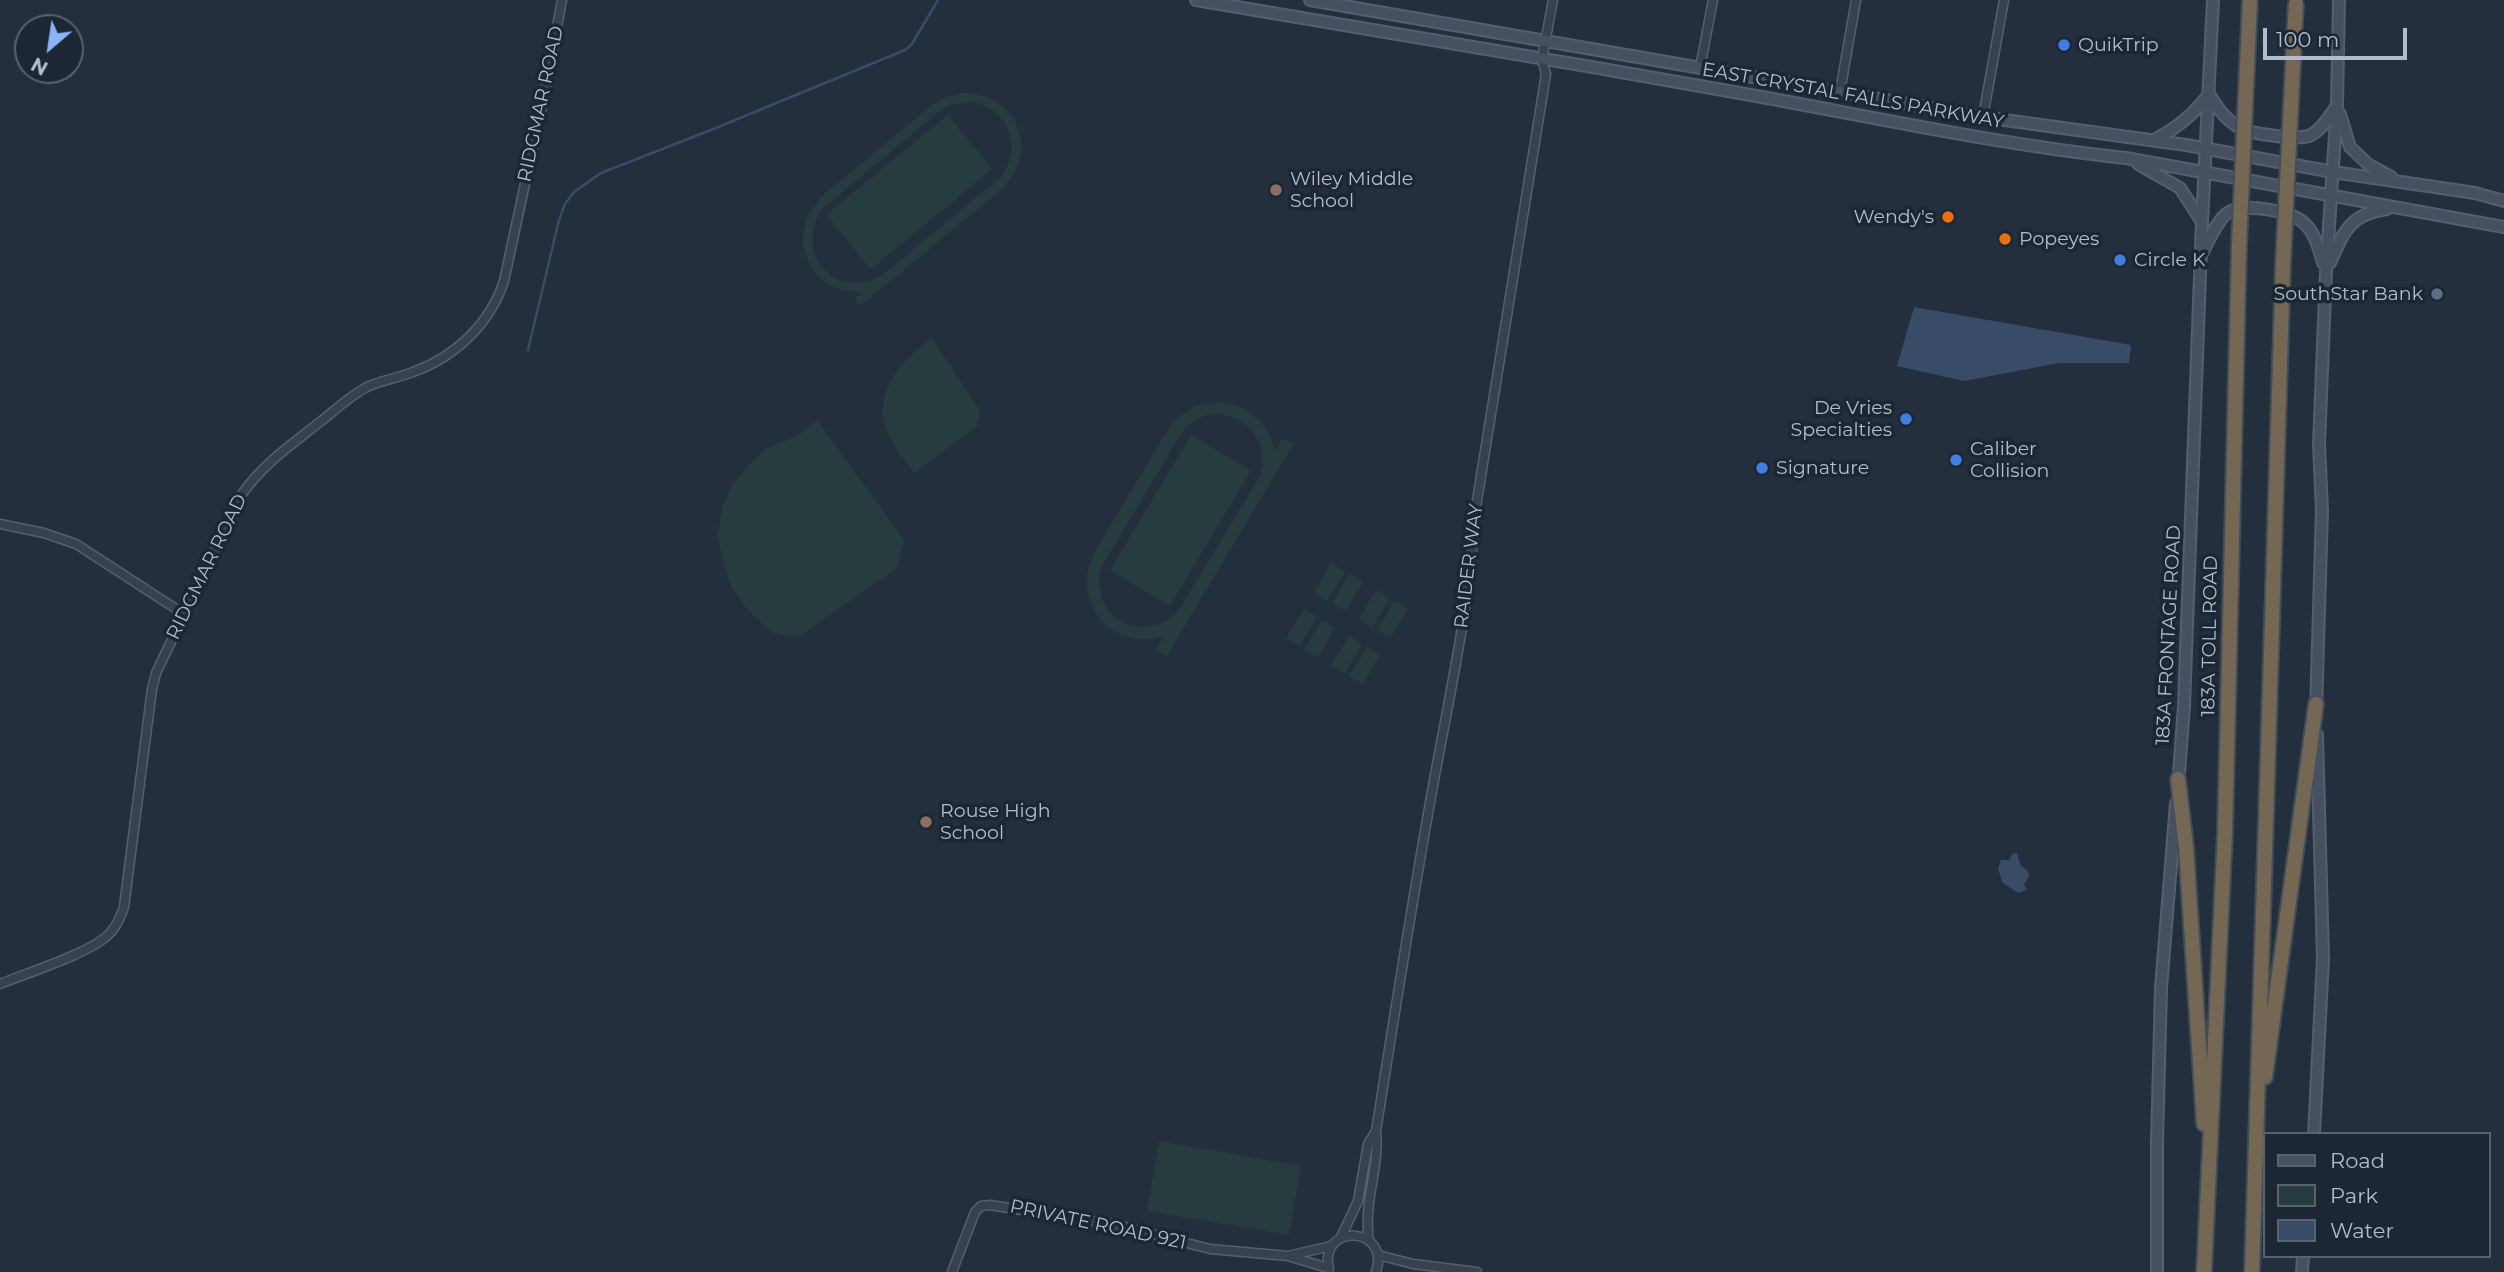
<!DOCTYPE html>
<style>
body{margin:0}
#map{position:relative;width:2504px;height:1272px;overflow:hidden;background:#242f3e;font-family:Montserrat,sans-serif}
canvas{display:block}
.legend{position:absolute;left:2263px;top:1132px;width:228px;height:126px;box-sizing:border-box;background:#1d2633;border:2px solid #59626f;margin:0;padding:9px 12px;list-style:none;font-size:21px;color:#b4bcc9}
.legend li{display:flex;align-items:center;gap:14px;height:35px}
.legend b{width:35px;border:2px solid #59626f}
.north{position:absolute;left:14px;top:14px;width:70px;height:70px;box-sizing:border-box;background:#1d2633;border:2px solid #59626f;border-radius:50%;rotate:209deg;font-size:19px;font-weight:700;line-height:28px;text-align:center;color:#b4bcc9}
.north::after{content:'';display:block;margin:auto;width:24px;height:32px;background:#8ab4f8;clip-path:polygon(50% 0,100% 100%,50% 72%,0 100%)}
.scale{position:absolute;left:2263px;top:28px;width:144px;height:32px;box-sizing:border-box;border:4px solid #b4bcc9;border-top:0;padding-left:9px;font-size:21px;line-height:24px;white-space:nowrap;color:#b4bcc9;-webkit-text-stroke:5px #1d2633;paint-order:stroke}
</style>
<div id="map">
<canvas width="2504" height="1272"></canvas>
<ul class="legend">
<li><b style="height:9px;background:#465061"></b>Road</li>
<li><b style="height:19px;background:#263c3f"></b>Park</li>
<li><b style="height:19px;background:#394c67"></b>Water</li>
</ul>
<div class="north">N</div>
<div class="scale">100 m</div>
</div>
<script>
const g = document.querySelector('canvas').getContext('2d');
g.lineJoin = 'round';
function paint(path, color) { g.fillStyle = color; g.fill(path, 'evenodd'); }
function trace(path, color, width, dash) { g.strokeStyle = color; g.lineWidth = width; g.lineCap = dash ? 'butt' : 'round'; g.setLineDash(dash || []); g.stroke(path); }
function label(font, color, halo, rows, align = 'center') {
  g.font = font + ' Montserrat,sans-serif'; g.lineWidth = 7; g.setLineDash([]); g.textBaseline = 'middle'; g.strokeStyle = halo; g.fillStyle = color; for (const [text, x, y, turn = 0] of rows) {
    g.save(); g.translate(x, y); g.rotate((+turn || 0) * Math.PI / 180); g.textAlign = isNaN(turn) ? turn : align; if (halo) g.strokeText(text, 0, 0); g.fillText(text, 0, 0); g.restore();
  }
}
const green = new Path2D(`
 M 964,93 C 1018,95 1041,151 1002,189 L 860,306 L 854,299 L 861,293 L 835,288 L 821,279 L 810,266 L 802,242 L 807,217 L 822,196 L 932,105 L 947,97 ZM 972,102 C 1009,108 1023,148 1001,177 L 880,277 C 833,301 792,250 823,208 L 938,112 L 951,105 Z
 M 948,115 L 992,169 L 871,269 L 826,215 Z
 M 932,338 L 980,411 L 977,426 L 915,473 C 884,437 867,403 904,363 C 913,354 921,345 932,338 Z
 M 1221,402 C 1249,406 1269,423 1275,451 L 1283,438 L 1293,444 L 1167,656 L 1156,650 L 1164,636 C 1111,652 1070,602 1094,553 L 1173,422 L 1195,406 ZM 1214,414 C 1248,414 1270,443 1260,476 L 1178,611 C 1143,649 1086,615 1102,566 L 1183,430 L 1200,417 Z
 M 817,420 L 904,540 L 897,568 L 798,637 L 773,633 L 747,609 L 732,588 L 722,559 L 718,535 L 722,508 L 732,485 L 748,466 L 767,448 L 801,434 Z
 M 1191,435 L 1251,471 L 1170,606 L 1110,570 Z
 M 1331,563 L 1345,572 L 1327,601 L 1314,593 Z
 M 1349,574 L 1363,582 L 1345,611 L 1332,603 Z
 M 1376,590 L 1390,598 L 1372,627 L 1359,619 Z
 M 1394,601 L 1408,609 L 1390,638 L 1377,630 Z
 M 1304,609 L 1317,617 L 1300,646 L 1286,638 Z
 M 1322,620 L 1335,628 L 1318,657 L 1304,649 Z
 M 1349,636 L 1362,644 L 1345,673 L 1331,665 Z
 M 1367,647 L 1380,655 L 1363,684 L 1349,676 Z
 M 1159,1141 L 1301,1166 L 1289,1235 L 1147,1211 Z`);
const water = new Path2D(`
 M 1914,307 L 2131,345 L 2129,363 L 2059,363 L 1964,381 L 1897,366 Z
 M 2013,853 L 2017,853 C 2019,856 2018,860 2020,863 C 2024,872 2036,870 2024,884 L 2027,890 L 2018,893 L 2002,882 L 1998,868 L 2001,860 L 2009,860 Z`);
const stream = new Path2D(`
 M 528,350 L 559,220 L 565,204 L 574,192 L 601,173 L 711,130 L 905,50 L 912,44 L 938,0`);
const street = new Path2D(`
 M 1700,68 L 1713,0
 M 1840,92 L 1856,0
 M 1983,117 L 2004,0
 M 0,524 L 44,533 L 76,544 L 184,614
 M 0,984 C 27,973 87,954 107,936 C 116,928 120,918 124,907 L 152,689 L 156,673 L 242,494 C 263,464 292,444 320,422 C 335,410 350,396 367,387 C 382,380 398,378 413,372 C 455,357 490,324 504,281 L 545,91 L 562,0
 M 1341,1237 L 1358,1201 L 1368,1144 L 1376,1131
 M 1369,1241 C 1363,1201 1380,1168 1376,1131 C 1395,1013 1413,894 1435,775 C 1451,688 1470,602 1475,513 L 1546,74 L 1542,59 L 1553,0
 M 1378,1255 L 1413,1264 L 1477,1272
 M 1288,1256 L 1331,1246
 M 1329,1269 C 1318,1223 1391,1225 1376,1272
 M 952,1272 L 975,1212 L 981,1206 L 990,1205 L 1117,1225 L 1210,1249 L 1288,1256 L 1328,1268`);
const secondary = new Path2D(`
 M 1196,0 C 1376,30 1555,60 1734,92 C 1864,115 1994,144 2126,158 L 2504,227
 M 1310,0 L 1983,117 L 2186,145 L 2333,172 L 2475,193 L 2504,201
 M 2209,94 C 2217,107 2224,118 2237,126 C 2248,134 2300,141 2311,135 C 2322,129 2329,117 2336,107
 M 2340,114 L 2350,147 L 2369,165 L 2391,177
 M 2154,140 C 2177,128 2193,115 2209,94
 M 2138,164 L 2180,188 L 2202,222
 M 2203,252 C 2209,240 2216,223 2226,214 C 2240,202 2291,210 2304,223 C 2315,233 2319,249 2323,263
 M 2330,263 C 2344,231 2350,214 2387,209
 M 2316,711 L 2322,510 L 2319,444 L 2326,272 L 2337,105 L 2339,0
 M 2178,787 L 2184,706 L 2202,222 L 2213,0
 M 2314,1134 L 2323,959 L 2317,734
 M 2157,1272 L 2157,1142 L 2161,988 L 2176,803
 M 2302,1272 L 2303,1256`);
const highway = new Path2D(`
 M 2178,779 L 2186,847 L 2204,1124
 M 2265,1077 L 2316,704
 M 2204,1272 L 2225,832 L 2239,246
 M 2252,1272 L 2283,265`);
const highwayBridge = new Path2D(`
 M 2239,246 L 2250,0
 M 2283,265 L 2296,2`);
const markers = [
 [2064,45,7,"#3f7fe0"],
 [1276,190,7,"#8d6e63"],
 [1948,217,7,"#e8710a"],
 [2005,239,7,"#e8710a"],
 [2120,260,7,"#3f7fe0"],
 [2437,294,7,"#5c6f8a"],
 [1906,419,7,"#3f7fe0"],
 [1956,460,7,"#3f7fe0"],
 [1762,468,7,"#3f7fe0"],
 [926,822,7,"#8d6e63"]
];
const poiNames = [
 ["QuikTrip",2078,45],
 ["Wiley Middle",1290,179],
 ["School",1290,201],
 ["Wendy's",1934,217,"right"],
 ["Popeyes",2019,239],
 ["Circle K",2134,260],
 ["SouthStar Bank",2423,294,"right"],
 ["De Vries",1892,408,"right"],
 ["Specialties",1892,430,"right"],
 ["Caliber",1970,449],
 ["Collision",1970,471],
 ["Signature",1776,468],
 ["Rouse High",940,811],
 ["School",940,833]
];
const streetNames = [
 ["EAST CRYSTAL FALLS PARKWAY",1853,96,10],
 ["RIDGMAR ROAD",541,104,-78],
 ["RAIDER WAY",1469,566,-83],
 ["RIDGMAR ROAD",207,567,-64],
 ["183A FRONTAGE ROAD",2169,635,-87],
 ["183A TOLL ROAD",2210,636,-89],
 ["PRIVATE ROAD 921",1098,1225,12]
];
paint(green, '#263c3f');
paint(water, '#394c67');
trace(stream, '#394c67', 2.5);
trace(street, '#565f6c', 11);
trace(secondary, '#565f6c', 14);
trace(highway, '#434c59', 18);
trace(street, '#38414e', 8);
trace(secondary, '#465061', 10);
trace(highway, '#746855', 14);
trace(highwayBridge, '#434c59', 18, []);
trace(highwayBridge, '#746855', 14);
for (const [x, y, r, color] of markers) { const dot = new Path2D(); dot.arc(x, y, r, 0, 2 * Math.PI); g.fillStyle = color; g.fill(dot); trace(dot, '#1d2633', 2.5); }
label('19px', '#b4bcc9', '#1d2633', poiNames, 'left');
label('19px', '#b4bcc9', '#1d2633', streetNames);
</script>
